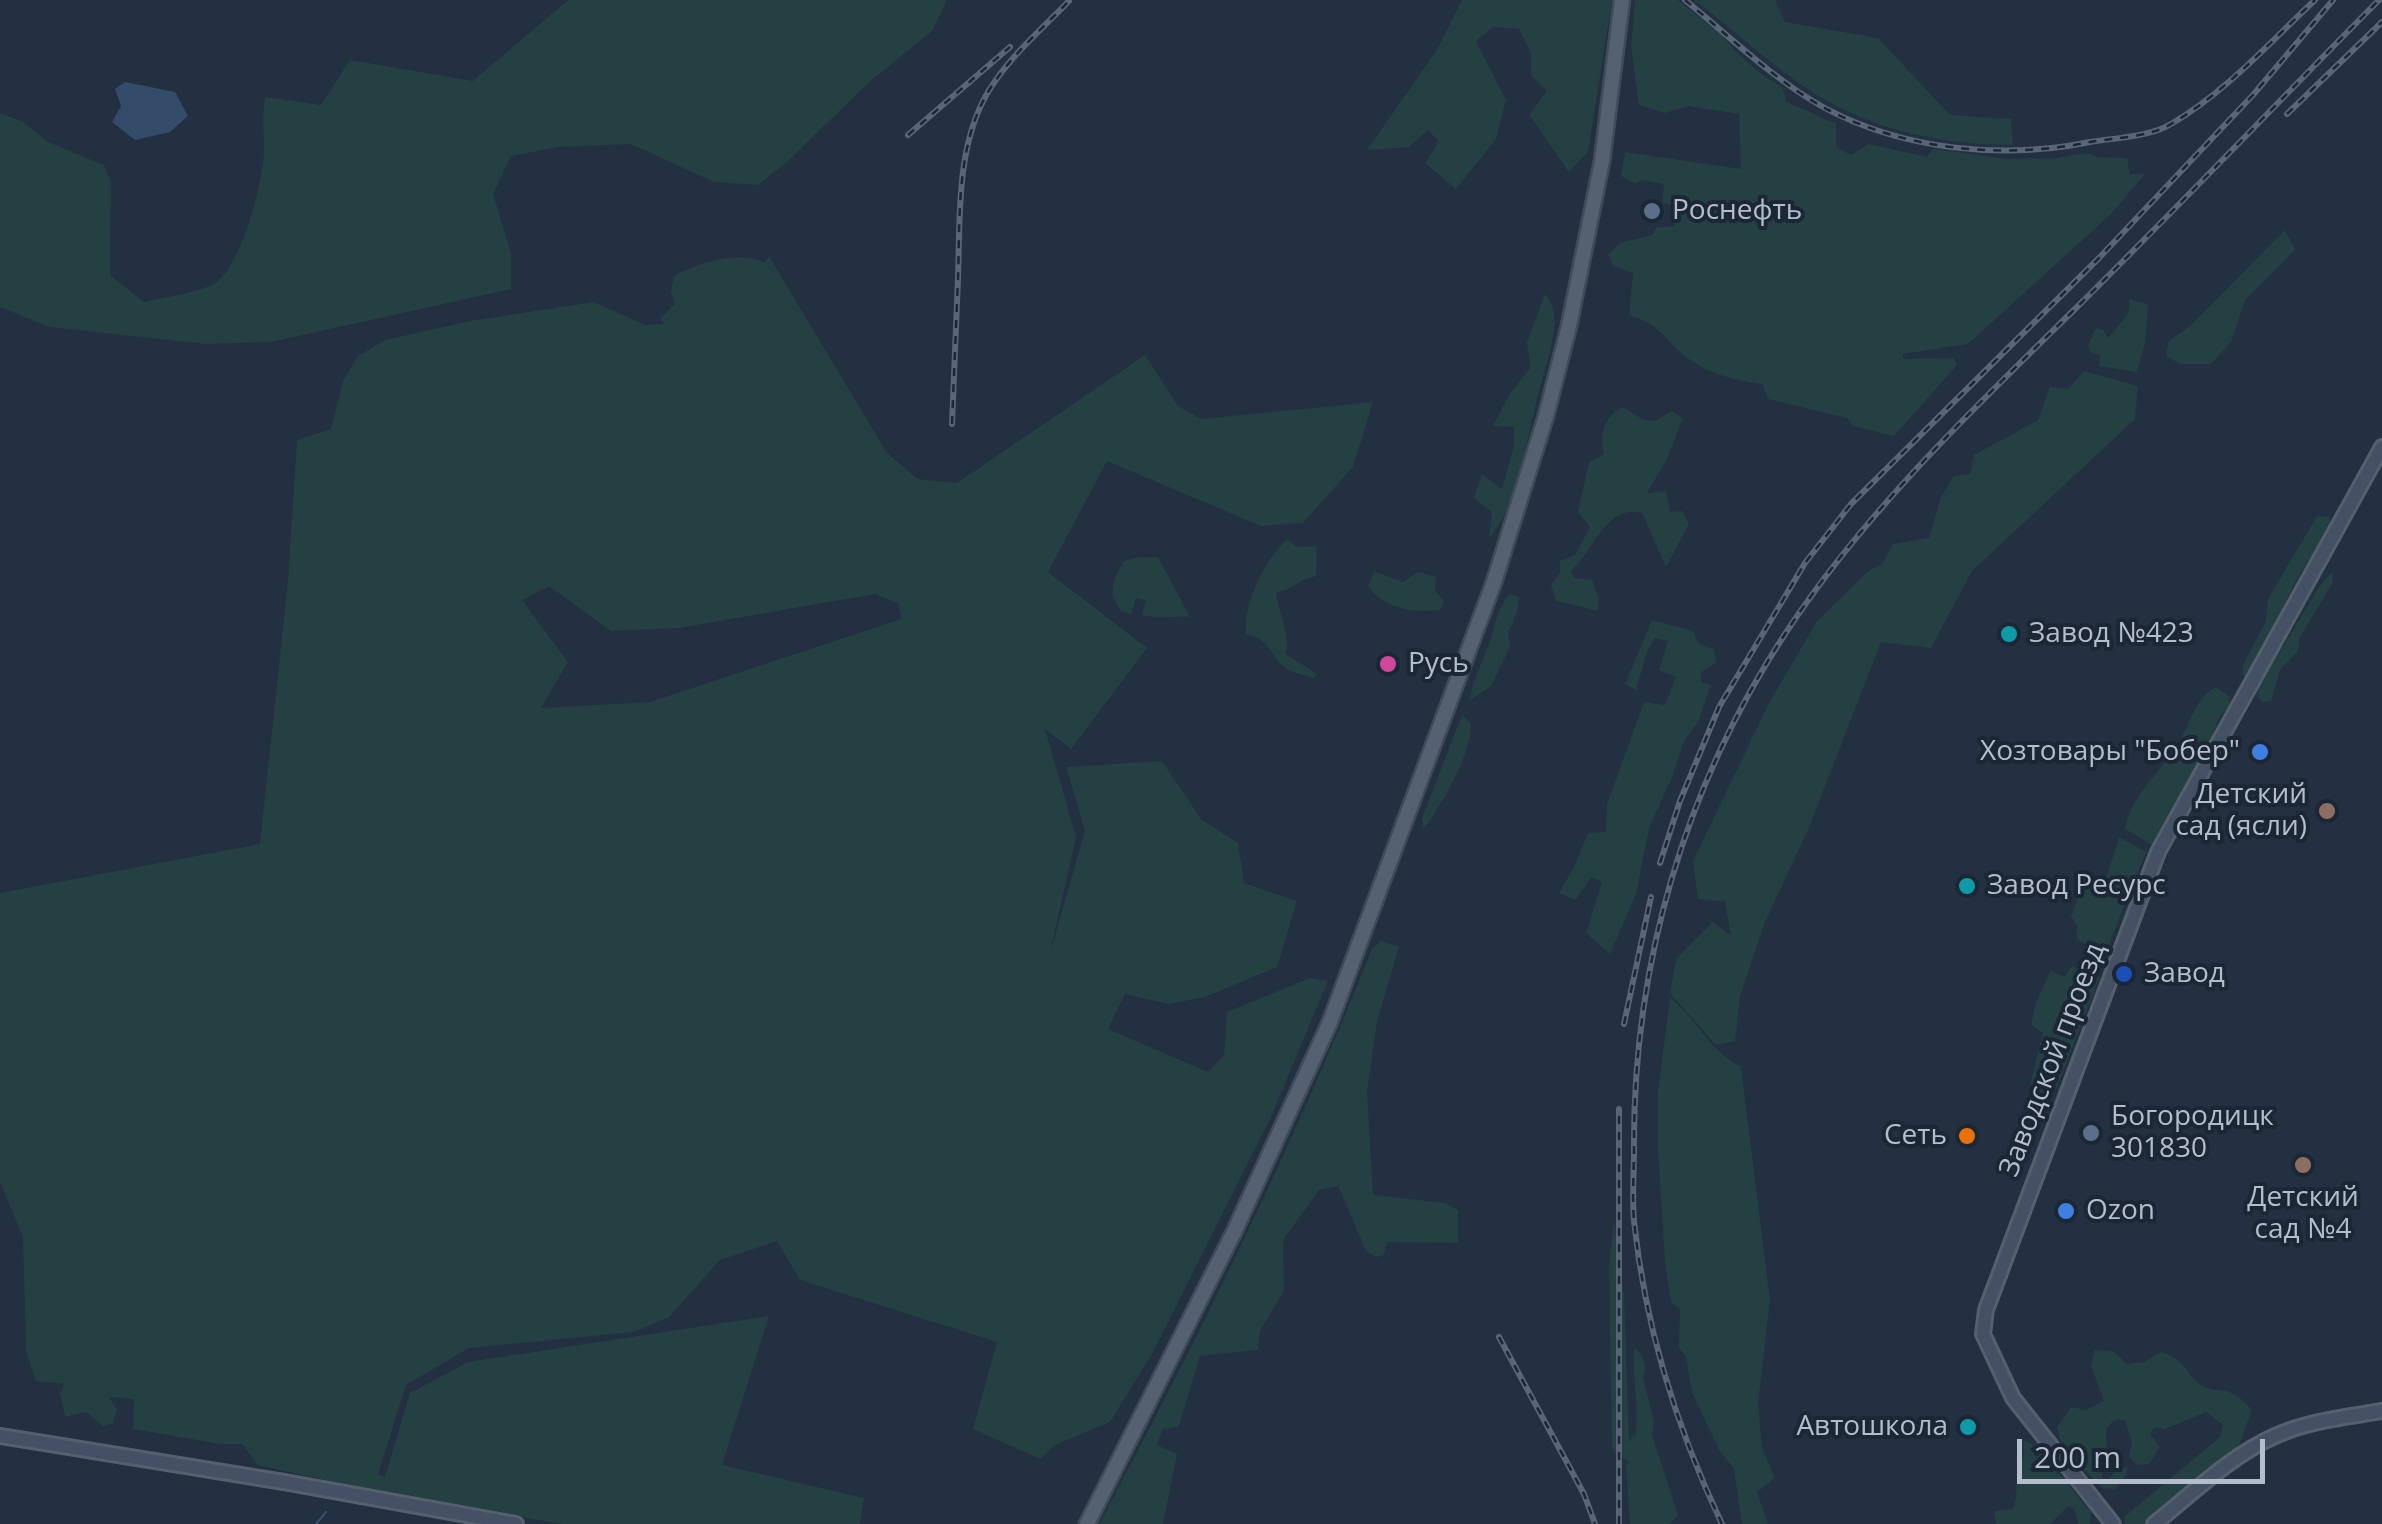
<!DOCTYPE html>
<meta charset="utf-8">
<style>
body{margin:0}
#map{position:relative;width:2382px;height:1524px;overflow:hidden;background:#223041;font-family:"Open Sans",sans-serif}
canvas{display:block}
.scale{position:absolute;left:2017px;top:1439px;width:248px;height:45px;box-sizing:border-box;border:5px solid #b3bdcc;border-top:0;padding-left:12px;font-size:30px;line-height:35px;white-space:nowrap;color:#b3bdcc;-webkit-text-stroke:8px #1c2736;paint-order:stroke}
</style>
<div id="map">
<canvas width="2382" height="1524"></canvas>
<div class="scale">200 m</div>
</div>
<script>
const g = document.querySelector('canvas').getContext('2d');
g.lineJoin = 'round';
function paint(path, color) { g.fillStyle = color; g.fill(path, 'evenodd'); }
function trace(path, color, width, dash) { g.strokeStyle = color; g.lineWidth = width; g.lineCap = dash ? 'butt' : 'round'; g.setLineDash(dash || []); g.stroke(path); }
function label(font, color, halo, rows, align = 'center') {
  g.font = font + ' "Open Sans",sans-serif'; g.lineWidth = 8; g.setLineDash([]); g.textBaseline = 'middle'; g.strokeStyle = halo; g.fillStyle = color; for (const [text, x, y, turn = 0] of rows) {
    g.save(); g.translate(x, y); g.rotate((+turn || 0) * Math.PI / 180); g.textAlign = isNaN(turn) ? turn : align; if (halo) g.strokeText(text, 0, 0); g.fillText(text, 0, 0); g.restore();
  }
}
const green = new Path2D(`
 M 568,0 L 947,0 L 932,31 L 867,84 L 787,162 L 758,185 L 714,182 L 631,144 L 559,147 L 511,156 L 493,194 L 511,253 L 511,289 L 271,342 L 205,344 L 49,327 L 0,307 L 0,113 L 23,122 L 48,142 L 104,165 L 111,181 L 110,275 L 144,302 C 165,297 192,294 212,285 C 241,271 263,182 264,151 C 264,132 262,116 265,97 L 321,105 L 350,60 L 473,81 Z
 M 1462,0 L 1612,0 L 1588,152 L 1569,172 L 1529,115 L 1547,91 L 1531,75 L 1531,54 L 1519,29 L 1493,27 L 1476,41 L 1506,100 L 1496,139 L 1456,189 L 1425,163 L 1439,142 L 1428,130 L 1409,147 L 1367,150 L 1438,48 Z
 M 1635,0 L 1678,0 L 1722,35 L 1735,51 L 1765,77 L 1782,87 L 1787,102 L 1836,124 L 1836,147 L 1851,155 L 1869,144 L 1927,157 L 1933,149 L 2009,159 L 2056,158 L 2086,153 L 2098,157 L 2127,158 L 2130,174 L 2145,174 L 2111,214 L 1968,344 L 1903,354 L 1903,359 L 1953,358 L 1957,365 L 1894,436 L 1853,426 L 1847,418 L 1768,399 L 1762,384 C 1732,380 1704,373 1680,352 C 1658,331 1659,325 1629,315 L 1633,273 L 1613,266 L 1608,254 L 1620,243 L 1652,235 L 1657,227 L 1674,227 L 1678,207 L 1662,203 L 1664,184 L 1642,180 L 1635,184 L 1621,176 L 1625,152 L 1741,169 L 1739,114 L 1688,106 L 1665,113 L 1639,105 L 1631,47 Z
 M 1694,0 L 1775,0 L 1785,22 L 1878,38 L 1950,115 L 2011,119 L 2013,145 C 1943,145 1875,131 1815,94 C 1773,67 1734,30 1694,0 Z
 M 2285,230 L 2295,250 L 2245,300 L 2231,342 L 2211,364 L 2180,364 L 2166,356 L 2169,341 L 2191,325 Z
 M 769,256 L 887,453 L 918,479 L 957,483 L 1145,355 L 1178,406 L 1201,419 L 1373,402 L 1353,467 L 1303,523 L 1261,526 L 1107,461 L 1048,572 L 1147,648 L 1071,749 L 1045,729 L 1076,837 L 1050,953 L 1085,831 L 1066,767 L 1162,761 L 1201,819 L 1238,843 L 1244,883 L 1297,901 L 1277,967 L 1205,997 L 1168,1004 L 1125,994 L 1108,1029 L 1208,1072 L 1224,1055 L 1227,1012 L 1310,978 L 1328,981 L 1271,1117 L 1152,1354 L 1110,1422 L 1055,1445 L 1040,1459 L 973,1429 L 997,1342 L 800,1280 L 777,1241 L 720,1260 L 669,1317 L 634,1332 L 469,1348 L 406,1385 L 378,1474 L 385,1477 L 410,1393 L 468,1362 L 769,1316 L 722,1465 L 864,1498 L 860,1524 L 562,1524 L 377,1492 L 258,1465 L 242,1444 L 220,1444 L 133,1429 L 134,1399 L 109,1397 L 117,1410 L 113,1423 L 103,1426 L 86,1412 L 65,1417 L 60,1393 L 64,1384 L 36,1381 L 26,1352 L 23,1237 L 0,1182 L 0,893 L 260,844 L 288,581 L 297,440 L 331,429 L 343,381 L 358,356 L 385,340 L 470,321 L 594,302 L 645,325 L 665,324 L 660,319 L 675,304 L 671,292 L 674,276 C 695,263 744,249 765,263 ZM 549,586 L 611,631 L 679,628 L 875,594 L 899,604 L 901,619 L 650,702 L 541,708 L 568,662 L 522,600 Z
 M 1545,294 C 1554,305 1556,315 1554,330 C 1552,351 1544,371 1539,391 C 1530,427 1515,514 1489,538 L 1492,512 L 1474,498 L 1482,474 L 1502,489 L 1514,446 L 1514,427 L 1493,426 L 1509,395 L 1530,368 L 1527,342 Z
 M 2130,299 L 2148,305 L 2145,343 L 2137,372 L 2099,366 L 2100,356 L 2090,352 L 2088,345 L 2096,328 L 2103,330 L 2108,338 L 2128,314 Z
 M 2084,371 L 2138,386 L 2135,419 L 1972,571 L 1931,648 L 1881,642 L 1808,830 L 1765,922 L 1740,996 L 1735,1041 L 1716,1045 L 1670,993 L 1676,959 L 1713,922 L 1731,936 L 1725,902 L 1698,899 L 1693,861 L 1769,703 L 1817,621 L 1867,572 L 1883,563 L 1893,544 L 1929,538 L 1941,497 L 1954,476 L 1970,474 L 1974,455 L 2038,420 L 2050,387 L 2068,389 Z
 M 1623,407 C 1646,420 1647,428 1671,411 L 1683,418 L 1667,459 L 1647,493 L 1666,491 L 1670,512 L 1682,511 L 1689,524 L 1666,567 L 1642,513 C 1606,504 1595,550 1571,571 L 1574,578 L 1592,580 L 1599,599 L 1598,611 L 1556,601 L 1551,585 L 1560,573 L 1560,561 L 1575,555 L 1590,527 L 1578,512 L 1589,462 L 1604,454 C 1599,435 1604,416 1623,407 Z
 M 2317,516 L 2330,517 L 2328,530 L 2297,579 L 2248,677 L 2243,676 L 2243,665 L 2266,621 L 2268,599 Z
 M 1287,539 L 1297,547 L 1317,546 L 1316,576 C 1301,579 1290,590 1276,593 C 1279,616 1290,630 1286,654 L 1317,674 L 1314,678 C 1304,675 1291,673 1283,666 C 1269,653 1267,636 1246,635 C 1243,603 1264,561 1287,539 Z
 M 1138,557 L 1158,557 L 1190,617 C 1171,615 1161,620 1142,615 L 1146,600 L 1136,598 L 1131,614 L 1121,611 C 1107,591 1112,582 1124,561 Z
 M 1374,571 L 1403,582 L 1418,572 L 1436,577 L 1435,590 L 1444,601 L 1440,610 C 1413,614 1383,608 1368,586 Z
 M 2333,571 L 2332,584 L 2300,637 L 2298,651 L 2280,670 L 2271,701 L 2262,702 L 2257,696 L 2260,684 L 2319,587 Z
 M 1509,594 L 1519,597 L 1517,613 L 1508,633 L 1510,647 L 1505,657 L 1491,686 L 1469,701 C 1473,681 1481,665 1488,646 C 1497,622 1493,618 1509,594 Z
 M 1652,620 L 1693,631 L 1699,644 L 1714,649 L 1716,663 L 1701,672 L 1701,682 L 1711,685 L 1698,722 L 1684,741 L 1673,775 L 1649,828 L 1636,894 L 1610,954 L 1586,933 L 1602,882 L 1592,877 L 1575,900 L 1559,893 L 1574,867 L 1588,833 L 1606,832 L 1607,804 L 1644,702 L 1665,705 L 1676,677 L 1659,670 L 1668,641 L 1655,638 L 1647,652 L 1636,690 L 1625,684 Z
 M 2216,687 L 2230,697 L 2229,706 L 2219,718 L 2213,735 L 2154,846 L 2125,829 C 2130,796 2161,772 2178,744 C 2190,725 2195,697 2216,687 Z
 M 1462,715 L 1471,724 C 1473,752 1440,808 1423,830 L 1422,818 Z
 M 2119,837 L 2146,852 L 2109,944 L 2102,951 L 2077,940 L 2077,926 L 2071,916 L 2086,876 L 2105,882 Z
 M 1381,941 L 1399,947 L 1377,1021 L 1367,1092 L 1373,1195 L 1446,1203 L 1458,1210 L 1458,1243 L 1387,1242 L 1384,1255 L 1376,1257 L 1366,1251 L 1338,1186 L 1319,1190 L 1283,1240 L 1284,1291 L 1260,1331 L 1258,1350 L 1200,1356 L 1179,1426 L 1162,1430 L 1157,1445 L 1177,1454 L 1163,1524 L 1099,1524 C 1199,1337 1293,1146 1372,949 Z
 M 2072,966 L 2099,979 L 2057,1087 L 2044,1095 L 2030,1084 L 2043,1033 L 2031,1025 L 2036,1002 L 2051,970 L 2064,977 Z
 M 1670,998 C 1697,1019 1710,1052 1741,1067 L 1770,1301 L 1758,1403 L 1762,1448 L 1775,1478 L 1757,1492 L 1768,1524 L 1742,1524 L 1734,1469 L 1719,1450 L 1692,1392 L 1686,1357 L 1679,1348 L 1680,1309 L 1671,1302 L 1665,1262 L 1658,1149 L 1658,1092 Z
 M 1614,1221 L 1624,1297 L 1629,1443 L 1633,1435 L 1635,1439 C 1640,1406 1632,1380 1634,1347 C 1643,1355 1648,1366 1643,1378 L 1654,1422 L 1652,1435 L 1678,1515 L 1670,1524 L 1630,1524 L 1626,1466 L 1629,1462 L 1612,1450 L 1609,1265 Z
 M 2095,1350 L 2113,1351 L 2127,1364 L 2144,1362 L 2160,1352 C 2190,1360 2183,1375 2203,1386 C 2212,1391 2225,1389 2234,1394 C 2240,1397 2247,1405 2252,1410 L 2238,1448 L 2145,1524 L 2125,1524 L 2124,1517 L 2220,1437 L 2223,1425 L 2206,1412 L 2165,1429 L 2155,1427 L 2150,1434 L 2160,1447 L 2149,1464 L 2137,1465 L 2129,1457 L 2132,1442 L 2125,1420 L 2114,1420 L 2106,1429 L 2107,1452 L 2102,1477 L 2108,1480 L 2116,1470 L 2128,1467 L 2126,1475 L 2115,1489 L 2102,1488 L 2062,1447 L 2057,1427 L 2071,1407 L 2086,1410 L 2104,1401 L 2091,1366 Z
 M 2037,1436 L 2048,1455 L 2044,1465 C 2068,1474 2073,1495 2091,1511 L 2090,1524 L 2078,1524 L 2075,1509 L 2068,1506 L 2050,1524 L 1996,1524 L 1994,1511 L 2013,1509 C 2018,1497 2015,1485 2018,1474 C 2023,1459 2025,1455 2023,1439 L 2035,1446 Z`);
const water = new Path2D(`
 M 125,82 L 175,92 L 188,116 L 170,132 L 135,140 L 112,122 L 121,106 L 115,89 Z`);
const stream = new Path2D(`
 M 316,1524 L 326,1512`);
const secondary = new Path2D(`
 M 0,1436 L 284,1482 L 516,1524
 M 2113,1524 L 2013,1398 L 1983,1334 L 1986,1310 L 2158,852 L 2382,447
 M 2154,1524 C 2192,1494 2230,1456 2275,1436 C 2308,1421 2346,1417 2382,1411`);
const primary = new Path2D(`
 M 1087,1524 L 1235,1230 L 1330,1022 L 1494,582 L 1546,416 L 1569,326 L 1602,161 L 1622,0`);
const rail = new Path2D(`
 M 1685,0 C 1729,36 1773,79 1823,107 C 1902,150 2003,160 2090,142 C 2114,138 2150,137 2171,124 C 2226,92 2269,43 2315,0
 M 2287,114 L 2382,22
 M 908,135 L 1010,47
 M 952,424 C 954,376 956,327 958,279 C 960,218 956,146 988,92 C 1009,57 1041,30 1069,1
 M 1660,863 L 1680,801 L 1719,707 L 1805,563 L 1851,504 L 2099,258 L 2253,95 L 2333,0
 M 1624,1024 L 1651,897
 M 1499,1337 L 1584,1494 L 1595,1524
 M 1619,1524 L 1619,1109
 M 1722,1524 C 1677,1429 1645,1326 1634,1221 C 1632,1197 1634,1172 1634,1148 C 1633,965 1684,788 1785,634 C 1864,513 1971,411 2074,310 C 2177,208 2277,103 2379,0`);
const markers = [
 [1652,211,10,"#5c6f8a"],
 [2009,634,10,"#0f9aa8"],
 [1388,664,10,"#d1479c"],
 [2260,752,10,"#3f7fe0"],
 [2327,811,10,"#8d6e63"],
 [1967,886,10,"#0f9aa8"],
 [2124,974,10,"#1a4fb4"],
 [2091,1133,10,"#5c6f8a"],
 [1967,1136,10,"#e8710a"],
 [2303,1165,10,"#8d6e63"],
 [2066,1211,10,"#3f7fe0"],
 [1968,1427,10,"#0f9aa8"]
];
const poiNames = [
 ["Роснефть",1672,211],
 ["Завод №423",2029,634],
 ["Русь",1408,664],
 ["Хозтовары \"Бобер\"",2240,752,"right"],
 ["Детский",2307,795,"right"],
 ["сад (ясли)",2307,827,"right"],
 ["Завод Ресурс",1987,886],
 ["Завод",2144,974],
 ["Богородицк",2111,1117],
 ["301830",2111,1149],
 ["Сеть",1947,1136,"right"],
 ["Детский",2303,1198,"center"],
 ["сад №4",2303,1230,"center"],
 ["Ozon",2086,1211],
 ["Автошкола",1948,1427,"right"]
];
const streetNames = [
 ["Заводской проезд",2053,1060,-69]
];
paint(green, '#244042');
paint(water, '#344c6a');
trace(stream, '#344c6a', 2.5);
trace(secondary, '#55606f', 18);
trace(primary, '#404b5a', 19);
trace(secondary, '#445164', 12);
trace(primary, '#556171', 14);
trace(rail, '#586678', 6);
trace(rail, '#1c2736', 2.5, [8]);
for (const [x, y, r, color] of markers) { const dot = new Path2D(); dot.arc(x, y, r, 0, 2 * Math.PI); g.fillStyle = color; g.fill(dot); trace(dot, '#1c2736', 4); }
label('28px', '#b3bdcc', '#1c2736', poiNames, 'left');
label('28px', '#b3bdcc', '#1c2736', streetNames);
</script>
